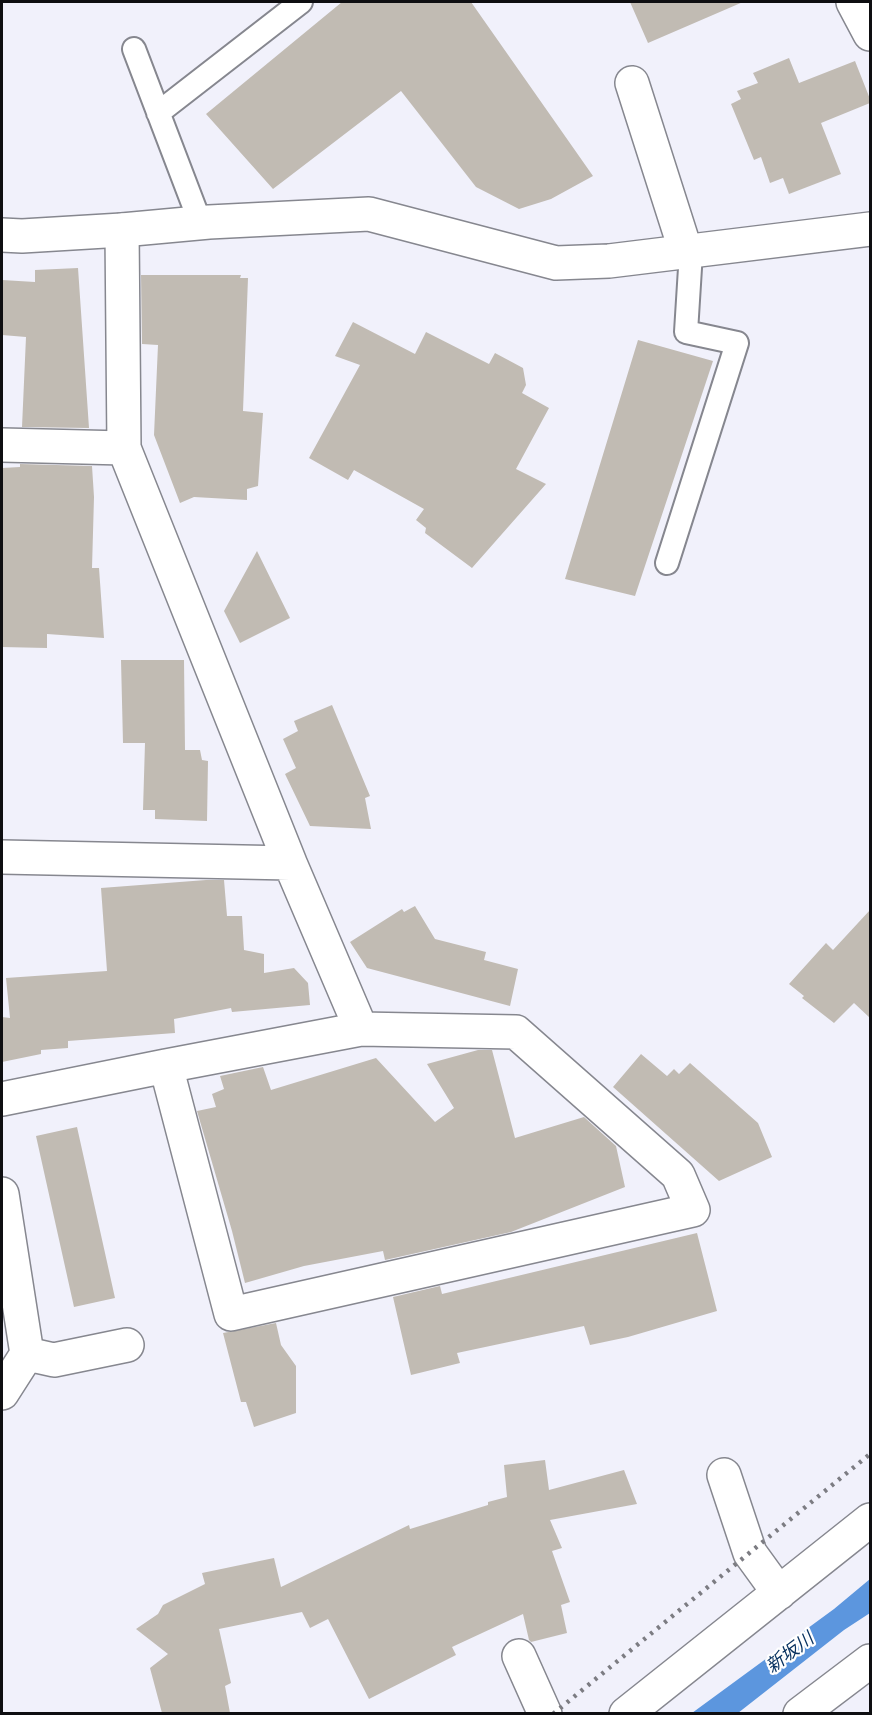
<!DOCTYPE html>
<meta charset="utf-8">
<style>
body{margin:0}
#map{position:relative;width:872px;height:1715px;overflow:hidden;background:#f1f1fb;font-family:Inter,sans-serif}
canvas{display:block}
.frame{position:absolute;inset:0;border:3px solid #0e0e11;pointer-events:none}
</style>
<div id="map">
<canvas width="872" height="1715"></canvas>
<div class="frame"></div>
</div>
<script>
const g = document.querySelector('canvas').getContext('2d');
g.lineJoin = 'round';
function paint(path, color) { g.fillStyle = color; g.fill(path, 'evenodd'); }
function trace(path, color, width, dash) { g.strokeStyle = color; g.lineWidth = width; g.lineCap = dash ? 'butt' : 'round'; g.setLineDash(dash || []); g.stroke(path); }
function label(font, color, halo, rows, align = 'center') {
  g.font = font + ' Inter,"Noto Sans JP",sans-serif'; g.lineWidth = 4.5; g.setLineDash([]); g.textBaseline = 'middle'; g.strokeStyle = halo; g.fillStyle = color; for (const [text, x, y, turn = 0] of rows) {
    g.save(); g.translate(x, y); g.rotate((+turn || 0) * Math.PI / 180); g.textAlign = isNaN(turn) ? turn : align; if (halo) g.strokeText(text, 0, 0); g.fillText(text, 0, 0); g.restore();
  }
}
const water = new Path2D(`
 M 870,1579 L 870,1613 L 844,1630 L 738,1713 L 692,1713 L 834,1609 Z`);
const building = new Path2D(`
 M 342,2 L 471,2 L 593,176 L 551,199 L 519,209 L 476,187 L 401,91 L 273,189 L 206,114 Z
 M 630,2 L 743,2 L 648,43 Z
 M 789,58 L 799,83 L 855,61 L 870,99 L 870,103 L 821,123 L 841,174 L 789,194 L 783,178 L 770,183 L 761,157 L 754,160 L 731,104 L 741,99 L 737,91 L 758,83 L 753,73 Z
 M 78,268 L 89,428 L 22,427 L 26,337 L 2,335 L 2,280 L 35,282 L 35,270 Z
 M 141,275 L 241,275 L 240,278 L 248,278 L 243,411 L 263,413 L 258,486 L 247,489 L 247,500 L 194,497 L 180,503 L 154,435 L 158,345 L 142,344 Z
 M 353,322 L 415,354 L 426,332 L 489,364 L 495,353 L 523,368 L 526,385 L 522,393 L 549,408 L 516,469 L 546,484 L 472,568 L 425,533 L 426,528 L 416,520 L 424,509 L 354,470 L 348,480 L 309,458 L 360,365 L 335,356 Z
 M 638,340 L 713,361 L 635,596 L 565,579 Z
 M 20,464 L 92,466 L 94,497 L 92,568 L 99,568 L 104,638 L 47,634 L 47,648 L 2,647 L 2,468 L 20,467 Z
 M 257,551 L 290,618 L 240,643 L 224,611 Z
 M 121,660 L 184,660 L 185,750 L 200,750 L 202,760 L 208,761 L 207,821 L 155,819 L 155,810 L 143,810 L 145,743 L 123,743 Z
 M 332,705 L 370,796 L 365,798 L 371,829 L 310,826 L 285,774 L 296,768 L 283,739 L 298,731 L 294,721 Z
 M 206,880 L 224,880 L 227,916 L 242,916 L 244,950 L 264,954 L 264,973 L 294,968 L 308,983 L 310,1005 L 232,1012 L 231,1008 L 174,1019 L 175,1033 L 68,1041 L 68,1048 L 41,1050 L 41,1054 L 2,1062 L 2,1017 L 10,1018 L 6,978 L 107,971 L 101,888 Z
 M 415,906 L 435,939 L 486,952 L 484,960 L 518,969 L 510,1006 L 367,968 L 350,942 L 402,909 L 404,912 Z
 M 870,910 L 870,1018 L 854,1003 L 834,1023 L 802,998 L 804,996 L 789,984 L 826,943 L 833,950 Z
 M 478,1050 L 492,1050 L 515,1138 L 584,1117 L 616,1146 L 625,1187 L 511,1232 L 385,1260 L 383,1251 L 304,1266 L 245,1283 L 232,1231 L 197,1111 L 216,1107 L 212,1094 L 224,1089 L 220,1076 L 263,1067 L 271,1090 L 376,1058 L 435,1122 L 454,1108 L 427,1064 Z
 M 641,1054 L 667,1076 L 674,1069 L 679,1074 L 690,1063 L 758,1123 L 772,1157 L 719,1181 L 613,1087 Z
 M 77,1127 L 115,1298 L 74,1307 L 36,1136 Z
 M 697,1233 L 717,1311 L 628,1337 L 590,1345 L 584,1326 L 457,1353 L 460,1363 L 411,1375 L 393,1297 L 440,1286 L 442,1294 Z
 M 276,1323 L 281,1345 L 296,1366 L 296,1413 L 254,1427 L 246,1402 L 241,1402 L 223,1333 Z
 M 545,1460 L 549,1490 L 624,1470 L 637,1504 L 550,1520 L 562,1548 L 552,1551 L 570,1602 L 561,1605 L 567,1633 L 531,1642 L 529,1640 L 523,1614 L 452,1647 L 456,1655 L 369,1699 L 328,1619 L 310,1628 L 302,1612 L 219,1629 L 231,1683 L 225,1686 L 230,1713 L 162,1713 L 150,1668 L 168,1654 L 136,1629 L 158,1614 L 163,1605 L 205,1584 L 202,1573 L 274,1558 L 281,1587 L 409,1525 L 410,1529 L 488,1505 L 488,1502 L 507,1497 L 504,1465 Z`);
const lane = new Path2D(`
 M 134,49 L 200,222
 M 158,113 L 301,2
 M 667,563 L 737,343 L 686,332 L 691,252`);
const street = new Path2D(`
 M 853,2 L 870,34
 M 632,83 L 686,252
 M 122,230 L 124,448
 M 2,445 L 124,448 L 290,863
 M 2,857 L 290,863 L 361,1029 L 166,1066
 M 2,1099 L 166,1066 L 231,1314 L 693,1210 L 678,1175 L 516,1032 L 361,1029
 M 2,1194 L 27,1354 L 2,1393
 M 27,1354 L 54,1360 L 127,1345
 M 724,1475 L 750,1553 L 779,1593
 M 519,1656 L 545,1714
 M 626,1714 L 870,1520
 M 800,1714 L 870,1661`);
const secondary = new Path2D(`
 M 2,235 L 22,236 L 122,230 L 209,222 L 369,214 L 556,263 L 609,261 L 870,229`);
const rail = new Path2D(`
 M 553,1714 L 870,1454`);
const waterNames = [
 ["新坂川",790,1653,-37]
];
paint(water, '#5c96de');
paint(building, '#c1bbb3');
trace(lane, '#86878f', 26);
trace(street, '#86878f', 36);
trace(secondary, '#86878f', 36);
trace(lane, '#fff', 22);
trace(street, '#fff', 33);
trace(secondary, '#fff', 33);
trace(rail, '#7c7c82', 4.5, [3, 6]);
label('italic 18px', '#0a3361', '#fff', waterNames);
</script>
